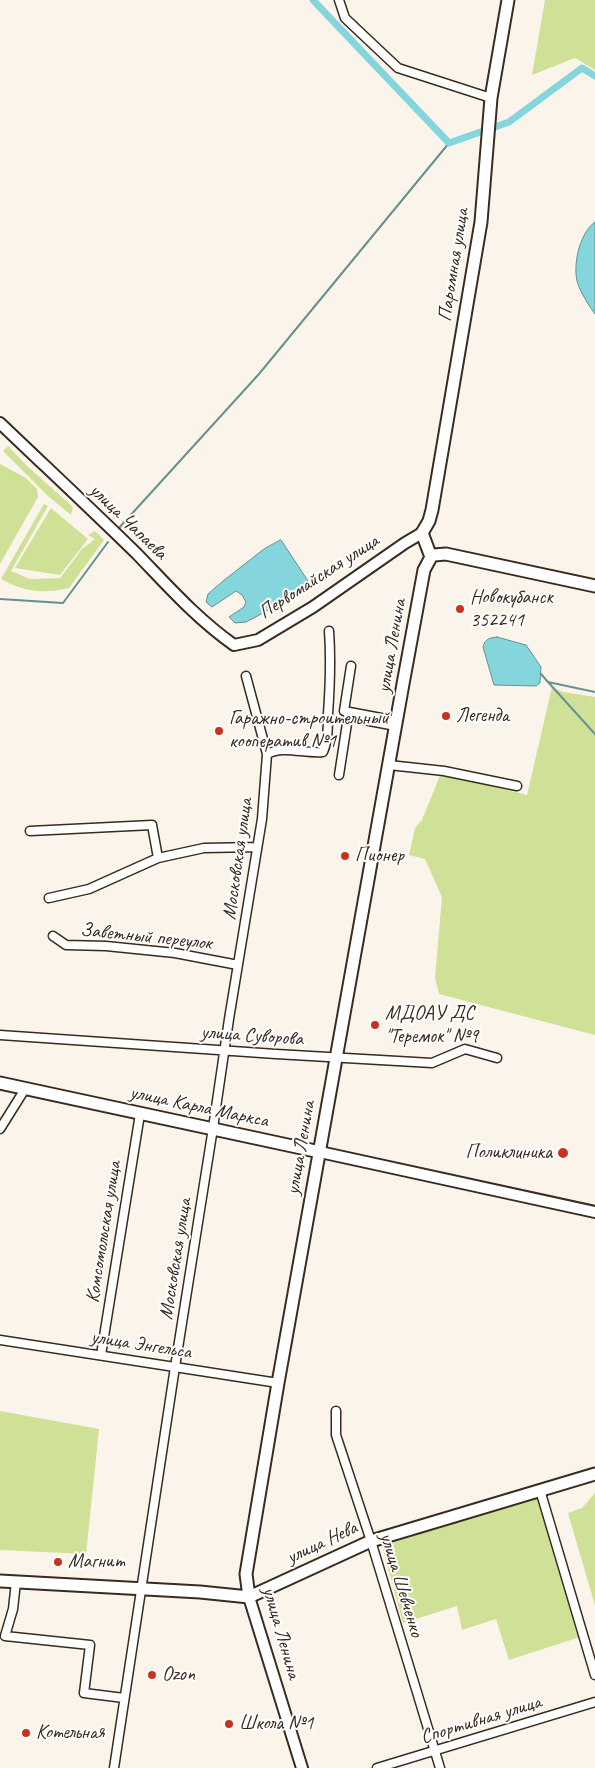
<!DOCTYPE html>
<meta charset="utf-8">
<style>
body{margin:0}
canvas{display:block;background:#fbf4eb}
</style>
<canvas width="595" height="1768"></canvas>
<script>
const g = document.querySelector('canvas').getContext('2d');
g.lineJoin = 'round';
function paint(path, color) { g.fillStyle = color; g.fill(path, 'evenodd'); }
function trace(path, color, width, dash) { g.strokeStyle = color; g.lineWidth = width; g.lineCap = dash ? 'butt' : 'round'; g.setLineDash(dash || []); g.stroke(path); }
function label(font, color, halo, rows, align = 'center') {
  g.font = font + ' Caveat,sans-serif'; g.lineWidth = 4; g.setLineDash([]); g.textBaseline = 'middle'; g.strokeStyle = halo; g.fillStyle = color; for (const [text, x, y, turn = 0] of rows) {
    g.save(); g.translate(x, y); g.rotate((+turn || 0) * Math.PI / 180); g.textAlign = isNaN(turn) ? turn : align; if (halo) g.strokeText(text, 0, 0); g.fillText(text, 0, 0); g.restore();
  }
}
const green = new Path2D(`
 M 545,0 L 595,0 L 595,70 L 575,58 L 532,75 Z
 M 8,446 L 27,466 L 73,507 L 71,515 L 48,496 L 3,451 Z
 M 0,464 L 26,478 L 37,489 L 38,497 L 0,564 Z
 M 44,504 L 48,506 L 11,571 L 30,579 L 60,578 L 82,549 L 95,539 L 88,535 L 95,531 L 104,540 L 69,588 C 43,594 24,592 1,579 Z
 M 51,508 L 88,539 L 60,575 L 15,568 Z
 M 552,687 L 563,692 L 595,697 L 595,1035 L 439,994 L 435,978 L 442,897 L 425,859 L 409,855 L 415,828 L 422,820 L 441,773 L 527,795 Z
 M 0,1411 L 99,1429 L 86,1554 L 0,1550 Z
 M 595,1493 L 595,1605 L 568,1513 L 582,1508 Z
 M 539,1497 L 580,1637 L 509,1660 L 496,1619 L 462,1630 L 457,1606 L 403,1623 L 382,1546 Z`);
const water = new Path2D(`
 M 595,222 L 595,314 C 589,306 583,296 579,287 C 571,269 579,233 595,222 Z
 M 281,540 L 312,587 L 246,622 L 235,623 L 229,617 L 244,607 L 246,602 L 242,595 L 236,591 L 212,607 L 206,602 L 208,594 L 223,581 L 264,549 Z
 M 497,637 L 526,645 L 541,667 L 540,683 L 536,686 L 494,685 L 483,647 C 485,639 489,638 497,637 Z`);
const stream = new Path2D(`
 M 118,529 L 259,374 L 449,143
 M 0,599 L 63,603 L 108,542
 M 541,674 L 548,682 L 595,692
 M 548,682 L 595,734`);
const canal = new Path2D(`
 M 313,0 L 449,143 L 509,122 L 582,68 L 595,76`);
const minor = new Path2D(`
 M 339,0 L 345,18 L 398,68 L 491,98
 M 351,666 L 344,711 L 397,721
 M 246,676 L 267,754
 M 389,765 L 444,771 L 517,786
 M 339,775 L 348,717 L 396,726
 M 30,831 L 152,825 L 158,858
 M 49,898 L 89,889 L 158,858 L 204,848 L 257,847
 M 53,936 L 66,945 L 106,946 L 175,953 L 238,965
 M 0,1035 L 276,1054 L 432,1063 L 465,1049 L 497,1058
 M 0,1129 L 25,1089
 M 0,1340 L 278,1383
 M 101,1355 L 140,1114
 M 336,1411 L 336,1435 L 371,1541 L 440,1768
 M 540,1490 L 595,1675
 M 16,1582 L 13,1609 L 5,1636 L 90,1645 L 84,1693 L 124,1698
 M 114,1768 L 175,1367 L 213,1128 L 229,1019 L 262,819 L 267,754 C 284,745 304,754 323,752 C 328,740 328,727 328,714 C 330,686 331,658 329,631
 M 377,1768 L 595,1702`);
const tertiary = new Path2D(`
 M 0,423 C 46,467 92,510 137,554 C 168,586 197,619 234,645 L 258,640 L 313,607 L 405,543 L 422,533
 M 320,1152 L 595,1212
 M 249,1597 L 302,1768`);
const secondary = new Path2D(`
 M 431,557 L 434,555 L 446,554 L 595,586
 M 0,1083 L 320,1152
 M 0,1581 L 200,1592 L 249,1597 L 371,1541 L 595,1474
 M 249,1597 L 246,1574 L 278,1383 L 403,684 L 424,570 L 431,557 L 422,533 L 429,521 L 432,510 L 481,222 L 491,98 L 508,0`);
const markers = [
 [460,609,5,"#c8321e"],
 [446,716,5,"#c8321e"],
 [219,731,5,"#c8321e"],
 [345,856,5,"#c8321e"],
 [375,1025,5,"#c8321e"],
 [563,1153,6,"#c8321e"],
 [58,1562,5,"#c8321e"],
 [152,1675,5,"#c8321e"],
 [229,1724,5,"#c8321e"],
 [26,1733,5,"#c8321e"]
];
const streetNames = [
 ["Паромная улица",454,265,-81],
 ["улица Чапаева",128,522,44],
 ["Первомайская улица",319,577,-33],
 ["улица Ленина",392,646,-80],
 ["Московская улица",238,859,-82],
 ["Заветный переулок",146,937,6],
 ["улица Суворова",252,1036,4],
 ["улица Карла Маркса",199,1107,12],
 ["улица Ленина",301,1148,-80],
 ["Комсомольская улица",104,1232,-81],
 ["Московская улица",176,1259,-81],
 ["улица Энгельса",141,1345,9],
 ["улица Нева",322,1543,-25],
 ["улица Шевченко",401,1585,73],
 ["улица Ленина",281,1633,74],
 ["Спортивная улица",481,1720,-17]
];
const poiNames = [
 ["Новокубанск",470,598],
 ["352241",470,621],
 ["Легенда",456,716],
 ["Гаражно-строительный",229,719],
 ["кооператив №1",229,742],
 ["Пионер",355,856],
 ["МДОАУ ДС",385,1014],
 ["\"Теремок\" №9",385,1037],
 ["Поликлиника",552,1153,"right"],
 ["Магнит",68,1562],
 ["Ozon",162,1675],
 ["Школа №1",239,1724],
 ["Котельная",36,1733]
];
paint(green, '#cee196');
paint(water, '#84d5dc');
trace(water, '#679190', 1);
trace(stream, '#679190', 2);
trace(canal, '#84d5dc', 7);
trace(minor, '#3b2a1e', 11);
trace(tertiary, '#3b2a1e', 14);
trace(secondary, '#3b2a1e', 15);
trace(minor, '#fff', 8);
trace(tertiary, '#fff', 10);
trace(secondary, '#fff', 11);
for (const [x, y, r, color] of markers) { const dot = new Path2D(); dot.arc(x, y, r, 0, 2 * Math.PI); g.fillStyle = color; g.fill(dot); trace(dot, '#fff', 2); }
label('20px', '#3b2a1e', '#fff', streetNames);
label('20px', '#3b2a1e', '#fff', poiNames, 'left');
</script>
